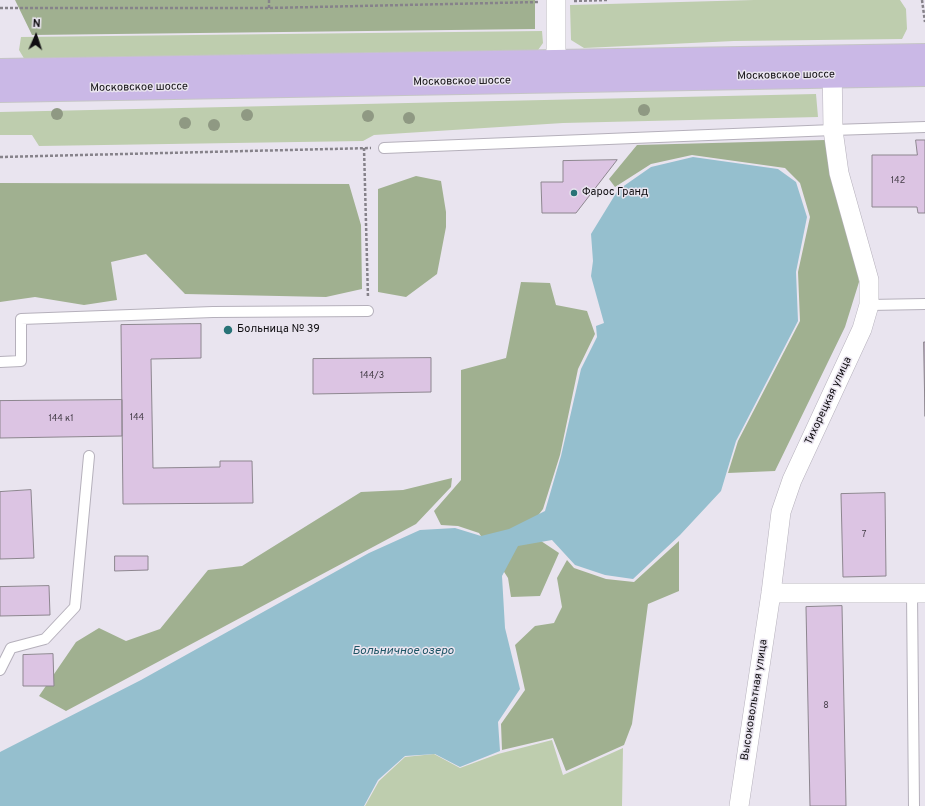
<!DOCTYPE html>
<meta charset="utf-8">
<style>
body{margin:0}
#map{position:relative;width:925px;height:806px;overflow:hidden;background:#e9e4ef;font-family:Overpass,sans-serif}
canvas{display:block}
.north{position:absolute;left:16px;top:16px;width:40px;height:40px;-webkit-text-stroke:3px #e9e4ef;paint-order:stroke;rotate:3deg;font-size:11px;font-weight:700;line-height:16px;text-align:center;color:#0f0d10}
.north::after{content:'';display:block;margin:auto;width:14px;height:18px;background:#0f0d10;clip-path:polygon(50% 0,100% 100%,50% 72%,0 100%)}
</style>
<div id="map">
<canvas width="925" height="806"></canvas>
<div class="north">N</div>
</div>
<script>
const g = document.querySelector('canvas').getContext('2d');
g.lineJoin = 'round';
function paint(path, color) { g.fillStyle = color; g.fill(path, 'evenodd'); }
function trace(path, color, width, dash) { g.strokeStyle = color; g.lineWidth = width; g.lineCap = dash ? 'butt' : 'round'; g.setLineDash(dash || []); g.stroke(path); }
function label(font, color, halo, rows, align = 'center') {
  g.font = font + ' Overpass,sans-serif'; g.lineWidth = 3; g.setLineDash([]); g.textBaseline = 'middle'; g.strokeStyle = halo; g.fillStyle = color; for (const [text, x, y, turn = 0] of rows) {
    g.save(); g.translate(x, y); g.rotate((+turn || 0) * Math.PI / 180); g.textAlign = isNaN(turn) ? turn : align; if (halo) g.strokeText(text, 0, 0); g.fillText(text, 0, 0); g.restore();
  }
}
const green = new Path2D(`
 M 754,0 L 900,0 L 906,9 L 907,29 L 902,39 L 734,41 L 584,48 L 571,40 L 570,5 Z
 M 542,31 L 543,43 L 538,50 L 25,60 L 19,50 L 21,37 Z
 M 816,94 L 818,117 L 563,123 L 374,135 L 363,141 L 39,146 L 32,135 L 0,135 L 0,112 Z
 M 552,740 L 563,775 L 623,748 L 622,806 L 365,806 L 379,781 L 405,757 L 434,754 L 460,768 L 498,754 Z`);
const forest = new Path2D(`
 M 15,0 L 535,0 L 535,29 L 32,35 Z
 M 825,140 L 855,247 L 859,282 L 845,327 L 775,471 L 728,473 L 738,441 L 800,321 L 798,272 L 810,217 L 800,183 L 785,168 L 692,155 L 651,164 L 615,187 L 609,179 L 637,145 Z
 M 416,176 L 441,181 L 446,212 L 446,227 L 437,274 L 406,297 L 378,292 L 378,189 Z
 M 0,183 L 349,184 L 361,225 L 362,289 L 326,297 L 185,294 L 146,254 L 111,262 L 117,300 L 84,305 L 35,297 L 0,302 Z
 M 521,282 L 550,283 L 556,305 L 587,311 L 595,334 L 578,369 L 560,455 L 543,509 L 526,531 L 559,553 L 540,596 L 511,597 L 508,578 L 479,533 L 458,526 L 441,525 L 434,511 L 461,480 L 461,370 L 506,358 Z
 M 452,478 L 451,487 L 416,524 L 66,711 L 39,696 L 76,642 L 99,628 L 126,641 L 160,629 L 208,570 L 242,566 L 361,492 L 403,490 Z
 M 679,541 L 679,591 L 648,604 L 632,724 L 624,745 L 566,771 L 553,738 L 502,750 L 501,724 L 525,690 L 515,645 L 535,626 L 554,623 L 562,607 L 557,578 L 567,560 L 574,568 L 606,579 L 634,582 Z`);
const water = new Path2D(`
 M 693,157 L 778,169 L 796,182 L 807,217 L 796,272 L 798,321 L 736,441 L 721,491 L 680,535 L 633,579 L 605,575 L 575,565 L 552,540 L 518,546 L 502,576 L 505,628 L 520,689 L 498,722 L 500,751 L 460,767 L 435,754 L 405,756 L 378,780 L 364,806 L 0,806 L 0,752 L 141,680 L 369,553 L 420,530 L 455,528 L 481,536 L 509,529 L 545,511 L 561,456 L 581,369 L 597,337 L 596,326 L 604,323 L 591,276 L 593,261 L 591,234 L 618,190 L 651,167 Z`);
const building = new Path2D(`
 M 916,140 L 925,140 L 925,213 L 918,213 L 917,207 L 872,207 L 872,155 L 917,155 Z
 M 617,160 L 576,213 L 542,213 L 541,182 L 563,182 L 563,161 Z
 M 201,324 L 201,358 L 151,359 L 153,468 L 220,467 L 220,461 L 252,461 L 253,503 L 123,504 L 121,325 Z
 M 924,342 L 925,342 L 925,416 Z
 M 431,358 L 431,392 L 313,394 L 313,359 Z
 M 122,400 L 122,436 L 0,438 L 0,401 Z
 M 31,490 L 34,558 L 0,559 L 0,492 Z
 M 885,493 L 886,576 L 843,577 L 841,494 Z
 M 115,556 L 148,556 L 148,570 L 115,571 Z
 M 49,586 L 50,615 L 0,616 L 0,587 Z
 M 842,606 L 846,806 L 810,806 L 806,607 Z
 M 53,654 L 54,686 L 23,686 L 23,655 Z`);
const path = new Path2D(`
 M 922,0 L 925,22
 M 574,1 L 608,0
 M 0,8 L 269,8 L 539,2
 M 269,8 L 269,0
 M 364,148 L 368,298
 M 0,157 L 371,148`);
const service = new Path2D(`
 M 384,148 L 833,130 L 925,127
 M 869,305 L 925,304
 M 0,362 L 21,361 L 21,319 L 213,312 L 368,311
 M 912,593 L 914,806
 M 0,670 L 11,648 L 45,639 L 75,607 L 89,456`);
const minor = new Path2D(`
 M 556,0 L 556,61
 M 771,593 L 925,593
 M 739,806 L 771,593 L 781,512 L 792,480 L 862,329 L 869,305 L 869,280 L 839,173 L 833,130 L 832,61`);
const primary = new Path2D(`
 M 0,70 L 925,55
 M 0,91 L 925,75`);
const trees = [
 [644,110],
 [57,114],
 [247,115],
 [368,116],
 [409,118],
 [185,123],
 [214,125]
];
const markers = [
 [574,193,4,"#287377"],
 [228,330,5,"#287377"]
];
const numberNames = [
 ["142",898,181],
 ["144/3",372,376],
 ["144",137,418],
 ["144 к1",61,419],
 ["7",864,535],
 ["8",826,706]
];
const streetNames = [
 ["Московское шоссе",786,76,-1],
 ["Московское шоссе",462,82,-1],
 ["Московское шоссе",139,88,-1],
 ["Тихорецкая улица",829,401,-65],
 ["Высоковольтная улица",755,700,-81]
];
const poiNames = [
 ["Фарос Гранд",582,193],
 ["Больница № 39",237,330]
];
const waterNames = [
 ["Больничное озеро",403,652]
];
paint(green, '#becdae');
paint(forest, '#a0b090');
paint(water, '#95bfce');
paint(building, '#dcc4e3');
trace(building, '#8d868f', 1);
trace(service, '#b5b0bb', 12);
trace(minor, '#b5b0bb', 20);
trace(primary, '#c5c5c6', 24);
trace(path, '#86828a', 2.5, [3, 2]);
trace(service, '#fff', 10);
trace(minor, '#fff', 19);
trace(primary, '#cab8e6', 22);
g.fillStyle = '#8f9983';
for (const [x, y] of trees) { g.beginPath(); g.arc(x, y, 6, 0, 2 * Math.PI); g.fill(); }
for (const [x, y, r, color] of markers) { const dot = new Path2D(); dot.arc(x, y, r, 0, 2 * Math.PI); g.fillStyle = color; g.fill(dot); trace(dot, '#e9e4ef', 1.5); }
label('9px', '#423b45', null, numberNames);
label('11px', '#0f0d10', '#e9e4ef', streetNames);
label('11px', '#0f0d10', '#e9e4ef', poiNames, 'left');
label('italic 12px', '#1e5566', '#e9e4ef', waterNames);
</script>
